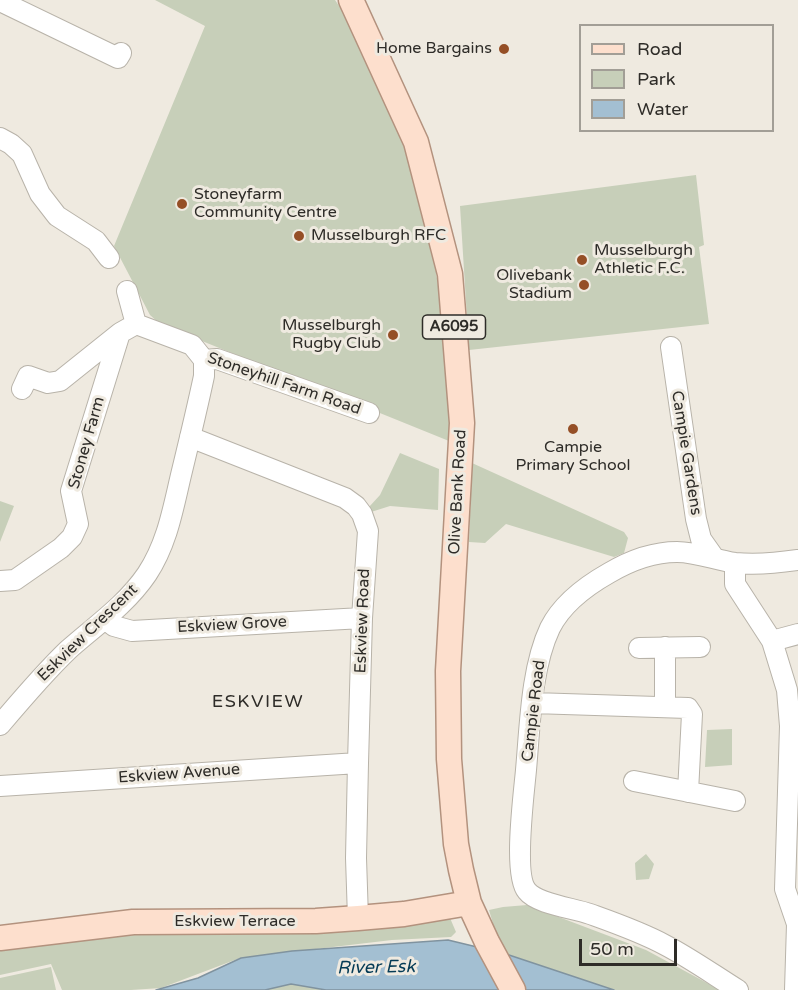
<!DOCTYPE html>
<style>
body{margin:0}
#map{position:relative;width:798px;height:990px;overflow:hidden;background:#efeae0;font-family:"Varela Round",sans-serif}
canvas{display:block}
.legend{position:absolute;left:579px;top:24px;width:195px;height:108px;box-sizing:border-box;background:#efeae0;border:2px solid #a29e96;margin:0;padding:8px 10px;list-style:none;font-size:18px;color:#2e2c28}
.legend li{display:flex;align-items:center;gap:12px;height:30px}
.legend b{width:30px;border:2px solid #a29e96}
.scale{position:absolute;left:579px;top:939px;width:98px;height:27px;box-sizing:border-box;border:3px solid #2e2c28;border-top:0;padding-left:8px;font-size:18px;line-height:21px;white-space:nowrap;color:#2e2c28;-webkit-text-stroke:4px #efeae0;paint-order:stroke}
</style>
<div id="map">
<canvas width="798" height="990"></canvas>
<ul class="legend">
<li><b style="height:8px;background:#fddfcd"></b>Road</li>
<li><b style="height:16px;background:#c7cfb9"></b>Park</li>
<li><b style="height:16px;background:#a3bfd2"></b>Water</li>
</ul>
<div class="scale">50 m</div>
</div>
<script>
const g = document.querySelector('canvas').getContext('2d');
g.lineJoin = 'round';
function paint(path, color) { g.fillStyle = color; g.fill(path, 'evenodd'); }
function trace(path, color, width, dash) { g.strokeStyle = color; g.lineWidth = width; g.lineCap = dash ? 'butt' : 'round'; g.setLineDash(dash || []); g.stroke(path); }
function label(font, color, halo, rows, align = 'center') {
  g.font = font + ' "Varela Round",sans-serif'; g.lineWidth = 6; g.setLineDash([]); g.textBaseline = 'middle'; g.strokeStyle = halo; g.fillStyle = color; for (const [text, x, y, turn = 0] of rows) {
    g.save(); g.translate(x, y); g.rotate((+turn || 0) * Math.PI / 180); g.textAlign = isNaN(turn) ? turn : align; if (halo) g.strokeText(text, 0, 0); g.fillText(text, 0, 0); g.restore();
  }
}
const green = new Path2D(`
 M 155,0 L 335,0 L 359,35 L 425,195 L 450,369 L 449,441 L 160,324 L 150,315 L 114,246 L 205,26 Z
 M 696,175 L 704,245 L 699,247 L 709,324 L 469,350 L 460,206 Z
 M 400,453 L 439,469 L 438,510 L 390,506 L 371,512 L 369,507 L 380,495 Z
 M 472,463 L 624,532 L 628,538 L 624,553 L 614,557 L 506,524 L 485,543 L 469,542 Z
 M 0,501 L 14,506 L 0,542 Z
 M 732,729 L 732,765 L 705,767 L 707,730 Z
 M 646,854 L 654,864 L 649,879 L 636,880 L 635,863 Z
 M 527,905 L 646,950 L 720,990 L 614,990 L 506,954 L 494,927 L 489,910 L 503,907 Z
 M 450,918 L 456,932 L 451,937 L 392,940 L 240,958 L 161,988 L 131,990 L 62,990 L 51,964 L 0,975 L 0,948 L 43,941 L 241,928 L 360,930 Z
 M 51,967 L 56,990 L 0,990 L 0,978 Z
 M 291,984 L 326,990 L 265,990 Z`);
const water = new Path2D(`
 M 448,940 L 506,954 L 614,990 L 326,990 L 291,984 L 265,990 L 156,990 L 198,978 L 241,958 L 292,951 Z`);
const minor = new Path2D(`
 M 0,1 L 118,58 L 121,53
 M 0,138 L 11,144 L 22,154 L 40,194 L 57,216 L 96,241 L 109,258
 M 127,291 L 136,324
 M 136,324 L 192,345 L 204,360 L 217,359 L 369,413
 M 671,347 L 696,519 L 701,539 L 713,556
 M 22,389 L 28,376 L 48,383 L 60,381 L 120,333
 M 190,437 L 345,498 L 356,506 L 362,514 L 368,531 L 362,618 L 358,763 L 356,858 L 358,918
 M 735,563 L 735,584 L 772,641 L 787,690 L 790,726 L 785,889 L 797,924 L 795,990
 M 0,581 L 15,580 L 61,548 L 72,537 L 78,524 L 71,491 L 120,333 L 136,324
 M 105,619 L 114,626 L 132,631 L 362,618
 M 772,641 L 798,634
 M 665,647 L 665,707
 M 639,648 L 700,647
 M 533,703 L 688,708 L 692,714 L 688,792
 M 0,725 C 22,699 44,673 68,650 C 95,626 126,605 147,574 C 167,544 173,509 181,475 C 189,442 197,409 204,376 L 204,360
 M 634,781 L 735,801
 M 0,786 L 358,763
 M 738,990 C 714,975 690,958 665,945 C 641,932 615,923 590,914 C 573,908 537,904 527,891 C 513,875 524,793 526,770 C 530,726 531,668 550,628 C 562,604 586,586 609,573 C 631,560 652,552 677,552 C 697,552 715,560 735,563 C 755,565 778,563 798,560`);
const major = new Path2D(`
 M 351,0 L 416,142 L 450,274 L 462,423 L 448,671 L 449,759 L 456,844 L 461,870 L 469,903 L 487,942 L 513,990
 M 0,938 L 133,922 L 316,921 L 358,918 L 404,914 L 469,903`);
const markers = [
 [504,49,6,"#954f26"],
 [182,204,6,"#954f26"],
 [299,236,6,"#954f26"],
 [582,260,6,"#954f26"],
 [584,285,6,"#954f26"],
 [393,335,6,"#954f26"],
 [573,429,6,"#954f26"]
];
const shields = [
 [454,327,63]
];
const shieldNames = [
 ["A6095",454,327]
];
const poiNames = [
 ["Home Bargains",492,49],
 ["Stoneyfarm",194,195,"left"],
 ["Community Centre",194,213,"left"],
 ["Musselburgh RFC",311,236,"left"],
 ["Musselburgh",594,251,"left"],
 ["Athletic F.C.",594,269,"left"],
 ["Olivebank",572,276],
 ["Stadium",572,294],
 ["Musselburgh",381,326],
 ["Rugby Club",381,344],
 ["Campie",573,448,"center"],
 ["Primary School",573,466,"center"]
];
const streetNames = [
 ["Stoneyhill Farm Road",284,384,19],
 ["Stoney Farm",87,443,-74],
 ["Campie Gardens",686,453,81],
 ["Olive Bank Road",458,492,-87],
 ["Eskview Road",363,621,-88],
 ["Eskview Grove",232,625,-3],
 ["Eskview Crescent",88,633,-44],
 ["Campie Road",534,711,-83],
 ["Eskview Avenue",179,774,-4],
 ["Eskview Terrace",235,922]
];
const neighbourhoodNames = [
 ["ESKVIEW",258,702]
];
const waterNames = [
 ["River Esk",376,968,-1]
];
paint(green, '#c7cfb9');
paint(water, '#a3bfd2');
trace(water, '#80939f', 1.5);
trace(minor, '#b8b3a9', 22);
trace(major, '#b3927e', 27);
trace(minor, '#fff', 20);
trace(major, '#fddfcd', 24);
for (const [x, y, r, color] of markers) { const dot = new Path2D(); dot.arc(x, y, r, 0, 2 * Math.PI); g.fillStyle = color; g.fill(dot); trace(dot, '#efeae0', 2); }
for (const [x, y, w] of shields) { const box = new Path2D(); box.roundRect(x - w / 2, y - 12, w, 24, 4.5); g.fillStyle = '#efeae0'; g.fill(box); trace(box, '#2e2c28', 1.5); }
label('bold 15px', '#2e2c28', null, shieldNames);
label('16px', '#2e2c28', '#efeae0', poiNames, 'right');
label('16px', '#2e2c28', '#efeae0', streetNames);
g.letterSpacing = '1.5px';
label('18px', '#2e2c28', '#efeae0', neighbourhoodNames);
g.letterSpacing = '0px';
label('italic 18px', '#043b56', '#efeae0', waterNames);
</script>
